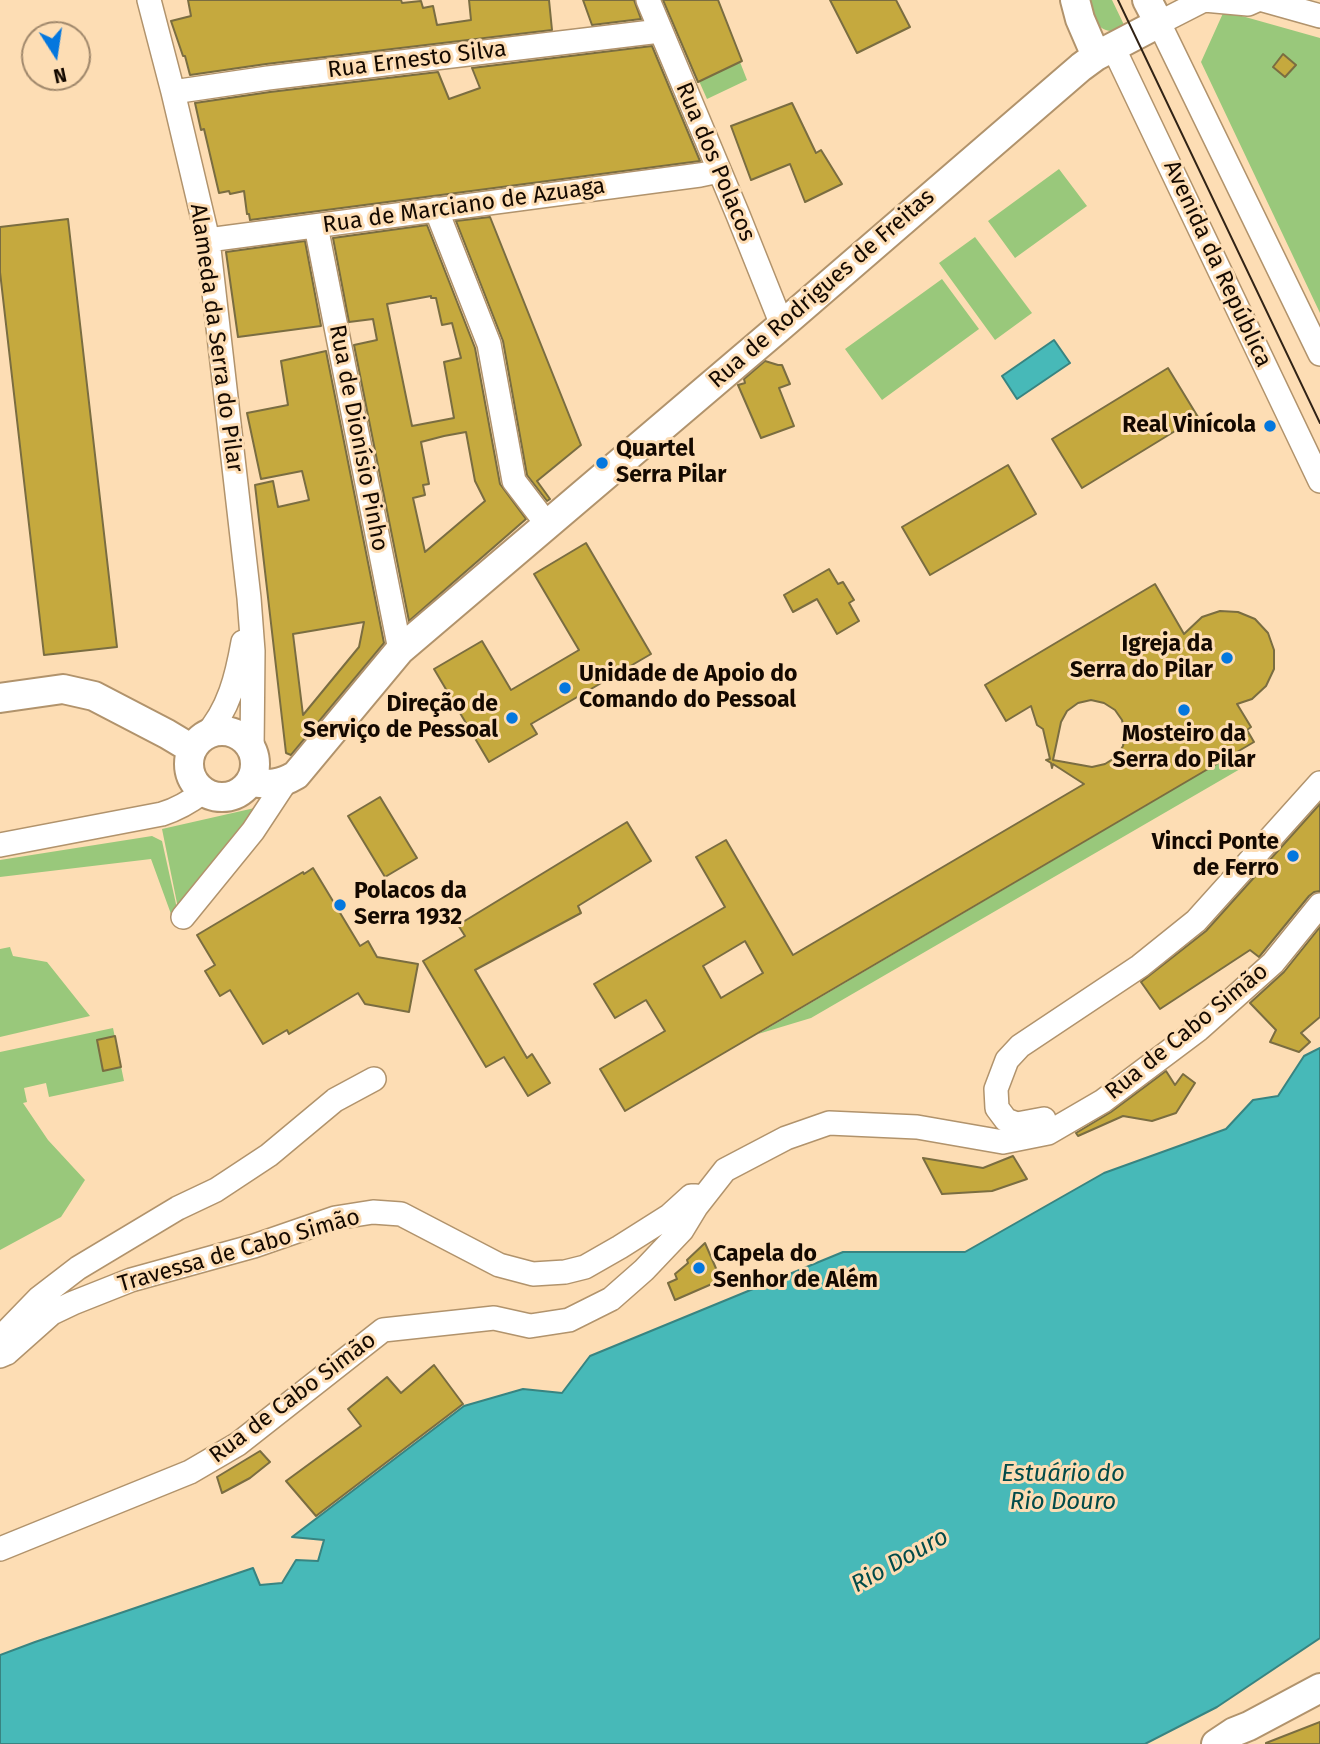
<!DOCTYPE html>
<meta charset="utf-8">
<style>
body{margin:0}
#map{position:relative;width:1320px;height:1744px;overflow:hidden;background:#fdddb4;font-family:"Fira Sans",sans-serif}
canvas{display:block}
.north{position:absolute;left:21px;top:21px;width:70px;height:70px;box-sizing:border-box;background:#fdddb4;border:2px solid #a0886c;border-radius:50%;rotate:168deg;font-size:19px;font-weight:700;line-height:28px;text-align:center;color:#140900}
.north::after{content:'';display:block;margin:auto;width:24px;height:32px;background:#0477de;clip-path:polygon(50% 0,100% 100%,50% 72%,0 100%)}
</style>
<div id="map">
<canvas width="1320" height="1744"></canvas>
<div class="north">N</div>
</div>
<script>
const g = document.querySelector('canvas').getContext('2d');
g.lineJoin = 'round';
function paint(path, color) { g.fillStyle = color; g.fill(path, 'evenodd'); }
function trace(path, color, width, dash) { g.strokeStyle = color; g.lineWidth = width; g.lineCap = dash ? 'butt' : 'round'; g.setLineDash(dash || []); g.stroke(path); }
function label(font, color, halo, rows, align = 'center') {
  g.font = font + ' "Fira Sans",sans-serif'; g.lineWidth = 6; g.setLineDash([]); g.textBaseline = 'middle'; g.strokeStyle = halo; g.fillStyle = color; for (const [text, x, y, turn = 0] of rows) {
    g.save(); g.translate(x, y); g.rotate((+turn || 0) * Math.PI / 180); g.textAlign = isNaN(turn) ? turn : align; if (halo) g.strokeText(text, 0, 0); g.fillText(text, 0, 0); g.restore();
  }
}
const green = new Path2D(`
 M 1088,0 L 1112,0 L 1126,29 C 1099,37 1094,22 1088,0 Z
 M 1224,11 L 1320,38 L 1320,313 L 1201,62 Z
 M 740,62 L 747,80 L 707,99 L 699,81 Z
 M 1059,169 L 1087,206 L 1015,258 L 988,221 Z
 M 975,237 L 1032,313 L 995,340 L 939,263 Z
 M 942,279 L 979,329 L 882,400 L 845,349 Z
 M 1239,751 L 1247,765 L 811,1018 L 758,1034 Z
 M 259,807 L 179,913 L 162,829 Z
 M 152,836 L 162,841 L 178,913 L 171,914 L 151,859 L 0,877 L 0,860 Z
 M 10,947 L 13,956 L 47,962 L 90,1016 L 0,1037 L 0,949 Z
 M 113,1028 L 124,1081 L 49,1097 L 46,1083 L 24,1088 L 27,1102 L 23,1103 L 48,1140 L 85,1180 L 61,1217 L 0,1250 L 0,1052 Z`);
const water = new Path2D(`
 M 1054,340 L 1070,363 L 1017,399 L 1002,376 Z
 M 1320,1048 L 1320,1638 L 1217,1707 L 1145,1744 L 0,1744 L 0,1655 L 35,1642 L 253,1568 L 260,1585 L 282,1583 L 296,1560 L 318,1561 L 324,1540 L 292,1537 L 464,1406 L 523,1389 L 562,1393 L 590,1356 L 843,1252 L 965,1252 L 1104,1173 L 1226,1129 L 1253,1100 L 1278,1096 L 1304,1056 Z`);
const building = new Path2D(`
 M 188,0 L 401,0 L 402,3 L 421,1 L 423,8 L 433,6 L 437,25 L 471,20 L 469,0 L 549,0 L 552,30 L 266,64 L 190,75 L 185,56 L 183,56 L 171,21 L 191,16 Z
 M 583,0 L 634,0 L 641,19 L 592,25 Z
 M 663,0 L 718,0 L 742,61 L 698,82 Z
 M 830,0 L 896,0 L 910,27 L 857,53 Z
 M 652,46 L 700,161 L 250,220 L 249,214 L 247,214 L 244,191 L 230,194 L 229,191 L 219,193 L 204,129 L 201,130 L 195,103 L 270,92 L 438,72 L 449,99 L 480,88 L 472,68 Z
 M 1283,54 L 1296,65 L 1285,77 L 1273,67 Z
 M 792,103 L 816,153 L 821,150 L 842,184 L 805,202 L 790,164 L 751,180 L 731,126 Z
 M 490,217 L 581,445 L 537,481 L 550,499 L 547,501 L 527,475 L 503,341 L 456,221 Z
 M 68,219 L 117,647 L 44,655 L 0,272 L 0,227 Z
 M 427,225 L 475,348 L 500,484 L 526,519 L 409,621 L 354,345 L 377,340 L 373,319 L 349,322 L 333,238 ZM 431,296 L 431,298 L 436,298 L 442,325 L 452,323 L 461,358 L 444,362 L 454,418 L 412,426 L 387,304 ZM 466,432 L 475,481 L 485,501 L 425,552 L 413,498 L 425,495 L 423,485 L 429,484 L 421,442 L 444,436 Z
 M 305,241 L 321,326 L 238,337 L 226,252 Z
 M 326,351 L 384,643 L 291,755 L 286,753 L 255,485 L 273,481 L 278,507 L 309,500 L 302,471 L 261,479 L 247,413 L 288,405 L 281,361 ZM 364,622 L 359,647 L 303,715 L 293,634 Z
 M 765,361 L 778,365 L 782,365 L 790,384 L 779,388 L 794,426 L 761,438 L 738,385 L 745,383 L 744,379 Z
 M 1168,368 L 1198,417 L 1082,488 L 1052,439 Z
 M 1008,465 L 1036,514 L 930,575 L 902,527 Z
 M 586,543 L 651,654 L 531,724 L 537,734 L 489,762 L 434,669 L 482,641 L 511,690 L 579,650 L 534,574 Z
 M 829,569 L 838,584 L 843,582 L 854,600 L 849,603 L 859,621 L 837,634 L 817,599 L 793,612 L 784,595 Z
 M 1155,584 L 1184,634 L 1202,617 L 1220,611 L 1238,612 L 1255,619 L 1268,633 L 1274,650 L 1274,669 L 1266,686 L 1252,699 L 1237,704 L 1251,727 L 1247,730 L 1254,742 L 625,1111 L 600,1069 L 665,1031 L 646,1000 L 615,1018 L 594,984 L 725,907 L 696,857 L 726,840 L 793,955 L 1084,784 L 1053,764 L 1052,768 L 1051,763 L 1046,760 L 1050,759 L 1043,729 L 1037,725 L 1031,706 L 1006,721 L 985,685 ZM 1091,700 L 1104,703 L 1115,710 L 1122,720 L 1125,733 L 1123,746 L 1116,757 L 1105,764 L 1092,767 L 1053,760 L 1061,722 L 1067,711 L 1078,703 ZM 745,941 L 763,973 L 721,998 L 703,966 Z
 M 380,797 L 417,858 L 385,877 L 348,816 Z
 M 1320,804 L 1320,891 L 1314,892 L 1309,896 L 1259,957 L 1250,950 L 1160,1009 L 1141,982 L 1206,931 Z
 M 627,822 L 651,861 L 578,906 L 581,913 L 475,970 L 527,1058 L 532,1054 L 550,1083 L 528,1096 L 504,1057 L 486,1067 L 423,961 L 465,936 L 458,925 Z
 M 313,868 L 360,946 L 368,941 L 377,957 L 418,964 L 409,1012 L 365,1004 L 358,993 L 289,1034 L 287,1030 L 263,1044 L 230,990 L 220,996 L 205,971 L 215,965 L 197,935 L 303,872 L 304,874 Z
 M 1320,927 L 1320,1017 L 1301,1033 L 1310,1042 L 1299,1052 L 1270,1042 L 1276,1030 L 1250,1003 L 1284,972 Z
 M 115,1036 L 121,1067 L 103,1071 L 97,1040 Z
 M 1166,1071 L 1175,1085 L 1183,1074 L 1195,1083 L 1176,1113 L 1152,1121 L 1123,1116 L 1078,1136 L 1076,1133 L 1111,1112 Z
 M 1013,1156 L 1027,1179 L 992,1191 L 942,1194 L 923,1158 L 983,1168 Z
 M 705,1243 L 721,1280 L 675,1300 L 668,1283 L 677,1279 L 675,1274 L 688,1263 L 687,1260 Z
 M 434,1365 L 463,1404 L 316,1516 L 286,1481 L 361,1426 L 348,1409 L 387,1377 L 401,1393 Z
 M 260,1451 L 270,1462 L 250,1478 L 222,1493 L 217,1477 Z
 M 1320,1722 L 1320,1744 L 1266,1744 L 1266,1743 Z`);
const minor = new Path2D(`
 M 149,0 L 173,92 L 208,240 L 249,598 L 253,651 L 252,751
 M 648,0 L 738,215 L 782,325
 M 1204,0 L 1159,23 L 1320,354
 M 1204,0 L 1248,4 L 1257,0
 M 1263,0 L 1320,16
 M 1113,47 L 1320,481
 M 173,92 L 268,78 L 660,31
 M 436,209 L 489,344 L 514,481 L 540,515 L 549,523
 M 316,226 L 400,650
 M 208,240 L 700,175 L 719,171
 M 205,736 C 229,710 237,676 243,642
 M 0,845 L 162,814 C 178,809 190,802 203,792
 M 183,917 L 253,831 L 286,781
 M 1044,1119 L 1017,1124 L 1006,1120 L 997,1108 L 996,1089 L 1007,1060 L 1020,1046 L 1140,966 L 1196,921 L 1320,783
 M 7,1353 L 5,1333 L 39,1298 L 78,1268 L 178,1208 L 216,1190 L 269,1155 L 335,1100 L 374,1079
 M 0,1356 L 7,1353 L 52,1313 L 73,1303 L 131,1280 L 254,1246 L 335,1218 L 373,1212 L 401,1214 L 499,1265 L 533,1274 L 565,1272 L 585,1267 L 620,1247 L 669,1216 L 691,1196 L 696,1196
 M 0,1549 L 190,1472 L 238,1444 L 383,1330 L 494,1318 L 530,1326 L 569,1320 L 611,1299 L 644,1270 L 682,1230 L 696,1207 L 725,1170 L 786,1138 L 829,1123 L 917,1127 L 1003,1142 L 1048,1133 L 1103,1101 L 1199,1029 L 1273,963 L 1320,905`);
const major = new Path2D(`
 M 1075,0 L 1080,19 L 1096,56
 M 0,698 L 63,689 L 94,696 L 167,734 L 192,749
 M189 764a33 33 0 1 1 66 0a33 33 0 1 1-66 0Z
 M 250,782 C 270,785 279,785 296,775 L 400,650 L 782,325 L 1081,67 L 1096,56 L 1159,23 L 1147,0
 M 1216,1744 L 1234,1732 L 1249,1726 L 1320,1688`);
const tram = new Path2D(`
 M 1118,0 L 1320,423`);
const markers = [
 [1270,426,7,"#0477de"],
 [602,463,7,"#0477de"],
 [1227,658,7,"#0477de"],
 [565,688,7,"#0477de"],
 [1184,710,7,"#0477de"],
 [512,718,7,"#0477de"],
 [1293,856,7,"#0477de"],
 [340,905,7,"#0477de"],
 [699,1268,7,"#0477de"]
];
const streetNames = [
 ["Rua Ernesto Silva",417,60,-7],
 ["Rua dos Polacos",715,162,67],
 ["Rua de Marciano de Azuaga",464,206,-8],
 ["Avenida da República",1217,264,65],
 ["Rua de Rodrigues de Freitas",822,289,-41],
 ["Alameda da Serra do Pilar",216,338,82],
 ["Rua de Dionísio Pinho",358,438,79],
 ["Rua de Cabo Simão",1187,1032,-39],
 ["Travessa de Cabo Simão",239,1251,-16],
 ["Rua de Cabo Simão",293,1398,-37]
];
const poiNames = [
 ["Real Vinícola",1256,426],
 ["Quartel",616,450,"left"],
 ["Serra Pilar",616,476,"left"],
 ["Igreja da",1213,645],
 ["Serra do Pilar",1213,671],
 ["Unidade de Apoio do",579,675,"left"],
 ["Comando do Pessoal",579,701,"left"],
 ["Direção de",498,705],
 ["Serviço de Pessoal",498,731],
 ["Mosteiro da",1184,735,"center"],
 ["Serra do Pilar",1184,761,"center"],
 ["Vincci Ponte",1279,843],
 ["de Ferro",1279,869],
 ["Polacos da",354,892,"left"],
 ["Serra 1932",354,918,"left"],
 ["Capela do",713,1255,"left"],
 ["Senhor de Além",713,1281,"left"]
];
const waterNames = [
 ["Estuário do",1063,1474],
 ["Rio Douro",1063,1502],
 ["Rio Douro",900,1561,-29]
];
paint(green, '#99c87b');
paint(water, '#47b9b8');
trace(water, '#388481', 2);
paint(building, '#c5a93e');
trace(building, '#7a6d41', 2);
trace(minor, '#b1936c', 26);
trace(major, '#b1936c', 32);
trace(minor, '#fff', 23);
trace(major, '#fff', 28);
trace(tram, '#312316', 2);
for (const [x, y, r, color] of markers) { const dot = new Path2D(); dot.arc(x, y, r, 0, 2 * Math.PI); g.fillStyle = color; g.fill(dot); trace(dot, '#fdddb4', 2.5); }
label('23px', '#140900', '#fdddb4', streetNames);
label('bold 23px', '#140900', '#fdddb4', poiNames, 'right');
label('italic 24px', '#014a49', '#fdddb4', waterNames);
</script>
